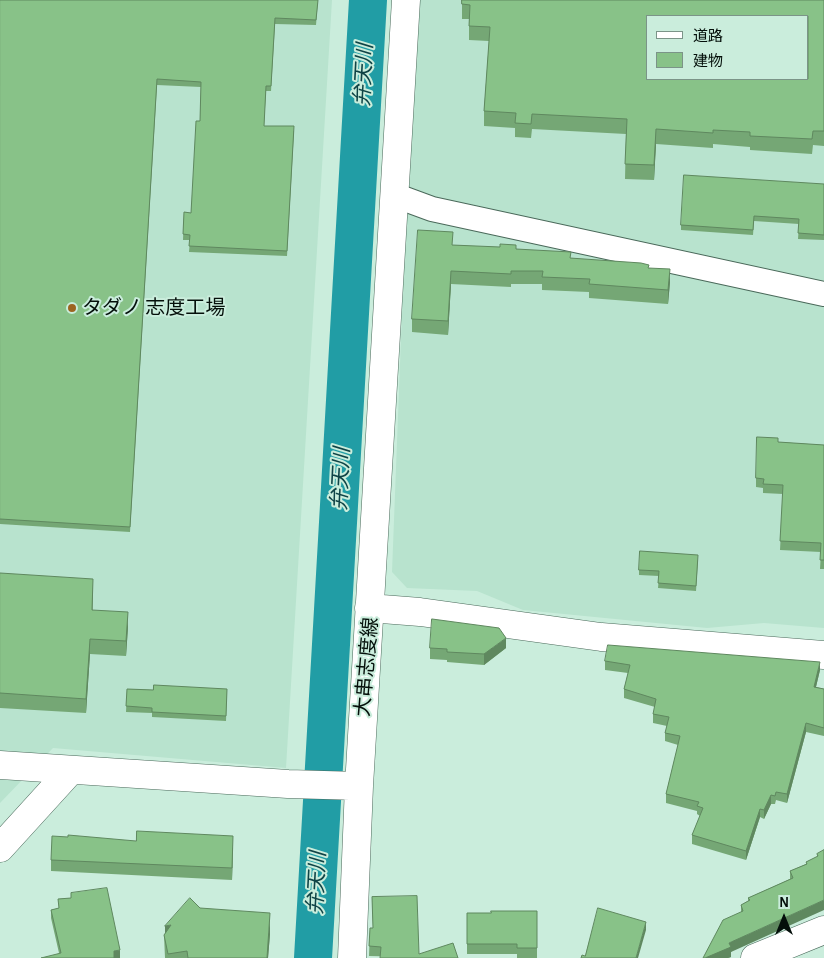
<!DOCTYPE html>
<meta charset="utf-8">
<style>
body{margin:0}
#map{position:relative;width:824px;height:958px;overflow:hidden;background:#caeddc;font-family:"Alegreya Sans","Noto Sans JP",sans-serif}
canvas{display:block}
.legend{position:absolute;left:646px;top:15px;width:162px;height:65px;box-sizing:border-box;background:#caeddc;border:1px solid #7b9488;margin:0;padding:6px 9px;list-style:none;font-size:15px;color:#040f0a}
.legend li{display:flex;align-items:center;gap:10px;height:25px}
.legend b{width:25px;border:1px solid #7b9488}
.north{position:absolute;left:759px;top:893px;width:50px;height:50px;-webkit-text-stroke:4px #caeddc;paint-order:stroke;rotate:0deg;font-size:14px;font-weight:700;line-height:20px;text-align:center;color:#040f0a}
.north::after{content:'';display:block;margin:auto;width:18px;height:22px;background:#040f0a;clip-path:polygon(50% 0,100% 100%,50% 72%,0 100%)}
</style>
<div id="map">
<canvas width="824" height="958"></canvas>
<ul class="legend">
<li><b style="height:6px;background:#fff"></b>道路</li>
<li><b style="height:14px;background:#88c288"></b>建物</li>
</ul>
<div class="north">N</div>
</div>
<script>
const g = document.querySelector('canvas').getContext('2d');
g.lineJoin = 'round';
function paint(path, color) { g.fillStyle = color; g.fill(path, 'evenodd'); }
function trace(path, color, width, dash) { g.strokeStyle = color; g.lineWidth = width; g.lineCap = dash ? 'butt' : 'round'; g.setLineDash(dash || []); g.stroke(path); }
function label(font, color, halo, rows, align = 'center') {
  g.font = font + ' "Alegreya Sans","Noto Sans JP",sans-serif'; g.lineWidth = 4; g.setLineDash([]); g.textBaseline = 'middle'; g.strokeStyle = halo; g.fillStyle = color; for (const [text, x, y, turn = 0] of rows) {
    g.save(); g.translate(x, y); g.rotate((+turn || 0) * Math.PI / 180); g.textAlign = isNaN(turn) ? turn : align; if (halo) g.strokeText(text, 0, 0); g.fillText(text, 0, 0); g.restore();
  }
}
const built = new Path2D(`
 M 0,0 L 332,0 L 286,768 L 53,748 L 0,803 Z
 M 414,0 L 824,0 L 824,628 L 764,623 L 707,628 L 523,610 L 477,591 L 407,588 L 392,572 ZM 648,16 L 808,16 L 808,79 L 648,79 Z`);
const river = new Path2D(`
 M 313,958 L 368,0`);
const street = new Path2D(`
 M 394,195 L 432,209 L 824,294`);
const secondary = new Path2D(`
 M 369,608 L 420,612 L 601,637 L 824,655
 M 0,765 L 288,784 L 359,786
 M 0,848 L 71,770
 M 352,958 L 359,786 L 406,0
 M 755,958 L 824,930`);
const wall = new Path2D(`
 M 0,0 L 318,0 L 316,25 L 275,24 L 271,91 L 266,91 L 264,126 L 294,131 L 287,256 L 189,252 L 190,240 L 183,240 L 184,212 L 191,213 L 200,121 L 201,87 L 157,85 L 130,532 L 0,524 Z
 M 462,0 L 824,0 L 824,146 L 813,145 L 812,154 L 750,150 L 750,147 L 713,144 L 713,148 L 656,144 L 654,180 L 625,179 L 626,134 L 532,129 L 531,138 L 515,137 L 515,128 L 484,126 L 484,111 L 489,41 L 469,40 L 469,19 L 462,19 Z
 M 824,184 L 824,240 L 798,239 L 799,224 L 754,221 L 753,235 L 681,230 L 681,225 Z
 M 453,245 L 516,249 L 571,258 L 649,268 L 670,282 L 668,304 L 589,298 L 589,292 L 542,290 L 542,284 L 511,284 L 511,287 L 451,284 L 448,335 L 412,332 L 412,319 Z
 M 778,442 L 824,445 L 824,569 L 820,569 L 821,552 L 780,550 L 783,494 L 763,493 L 763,488 L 756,487 L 756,478 Z
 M 698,560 L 696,591 L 658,588 L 659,576 L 639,575 L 639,570 Z
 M 0,573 L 93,594 L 92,610 L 128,627 L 126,656 L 90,654 L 86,713 L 0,708 Z
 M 430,648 L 506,648 L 484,665 L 447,662 L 447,660 L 430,659 Z
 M 605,661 L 820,670 L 816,687 L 824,689 L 824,736 L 806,732 L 787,803 L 776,800 L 775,804 L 771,804 L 764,819 L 760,817 L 746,860 L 692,844 L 692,835 L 700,816 L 697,814 L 697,811 L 666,803 L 666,794 L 678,745 L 665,741 L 665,733 L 667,726 L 653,723 L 653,714 L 655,707 L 624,698 L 624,689 L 628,673 L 605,670 Z
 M 127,689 L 153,690 L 227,689 L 226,721 L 152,717 L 152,713 L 126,712 Z
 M 136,841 L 233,848 L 232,880 L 51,871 L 51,860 Z
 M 824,850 L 731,952 L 731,957 L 728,958 L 741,912 L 741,905 L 748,901 L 748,898 L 790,879 L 790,871 L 806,864 L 806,862 L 817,857 L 817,854 Z
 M 71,893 L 120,958 L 59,953 L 51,918 L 51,910 L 59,908 L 58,899 L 71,898 Z
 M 372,897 L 419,954 L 458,958 L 369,956 L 370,928 L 373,928 Z
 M 200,908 L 270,934 L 268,958 L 165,958 L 164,935 Z
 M 537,911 L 537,958 L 517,958 L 517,954 L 467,954 L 467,913 L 491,913 Z`);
const shadedWall = new Path2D(`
 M 656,129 L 656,144 L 654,180 L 654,165 Z
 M 670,269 L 670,282 L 668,304 L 668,290 Z
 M 451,271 L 451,284 L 448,335 L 448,321 Z
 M 93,579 L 93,594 L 92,624 L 92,610 Z
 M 128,612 L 128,627 L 126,656 L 126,641 Z
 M 506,638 L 506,648 L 484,665 L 484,654 Z
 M 90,639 L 90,654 L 86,713 L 86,699 Z
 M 820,662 L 820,670 L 814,695 L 814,687 Z
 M 806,723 L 806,732 L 787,803 L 787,794 Z
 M 771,795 L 771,804 L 764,819 L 764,810 Z
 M 760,809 L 760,817 L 746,860 L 746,851 Z
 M 233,836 L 233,848 L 232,880 L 232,868 Z
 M 824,900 L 824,910 L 731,952 L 731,957 L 728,958 L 705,958 L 729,943 Z
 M 270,913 L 270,934 L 268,958 L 267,958 Z
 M 646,922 L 646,930 L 638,958 L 636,958 Z
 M 171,925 L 165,938 L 165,926 Z
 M 120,950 L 120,958 L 114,958 L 114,951 Z`);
const building = new Path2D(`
 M 0,0 L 318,0 L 316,20 L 275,18 L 271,86 L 266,86 L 264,126 L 294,126 L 287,251 L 189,246 L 190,235 L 183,234 L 184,212 L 191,213 L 196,121 L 200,121 L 201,82 L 157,79 L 130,527 L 0,519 Z
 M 462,0 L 824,0 L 824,131 L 813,131 L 812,139 L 750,136 L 750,132 L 713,130 L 713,133 L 656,129 L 654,165 L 625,164 L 627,119 L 532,114 L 531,124 L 515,123 L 516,113 L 484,111 L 490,27 L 469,26 L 470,5 L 462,4 ZM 648,16 L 808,16 L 808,79 L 648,79 Z
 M 684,175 L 824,184 L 824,235 L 798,233 L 799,219 L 754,216 L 753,230 L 681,225 Z
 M 418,230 L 453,232 L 452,245 L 500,247 L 500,244 L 516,245 L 516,249 L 571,252 L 570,258 L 641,263 L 649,265 L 648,268 L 670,269 L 668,290 L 589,284 L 590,279 L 542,277 L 543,271 L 511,271 L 511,274 L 451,271 L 448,321 L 412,319 Z
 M 757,437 L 778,438 L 778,442 L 824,445 L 824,560 L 820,560 L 821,543 L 780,541 L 783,485 L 763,484 L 764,479 L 756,478 Z
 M 640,551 L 698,555 L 696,586 L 658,583 L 659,571 L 639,570 Z
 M 0,573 L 93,579 L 92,610 L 128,612 L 126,641 L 90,639 L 86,699 L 0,693 Z
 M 432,619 L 499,628 L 506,638 L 484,654 L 447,652 L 447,649 L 430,648 Z
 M 608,645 L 820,662 L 814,687 L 824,689 L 824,728 L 806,723 L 787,794 L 776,792 L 775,796 L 771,795 L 764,810 L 760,809 L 746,851 L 692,835 L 703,808 L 697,806 L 699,802 L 666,794 L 680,736 L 665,733 L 669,717 L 653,714 L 656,699 L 624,689 L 630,665 L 605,661 Z
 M 154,685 L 227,689 L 226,716 L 152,712 L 152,708 L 126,706 L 127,689 L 153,690 Z
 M 137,831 L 233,836 L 232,868 L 51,860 L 52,836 L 68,837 L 68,835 L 136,841 Z
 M 824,850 L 824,900 L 729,943 L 731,947 L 705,958 L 703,958 L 723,920 L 743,911 L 741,905 L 750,900 L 748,898 L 793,878 L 790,871 L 807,864 L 806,862 L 818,856 L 817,854 Z
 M 107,888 L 120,950 L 114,951 L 114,958 L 41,958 L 61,953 L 51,910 L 59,908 L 58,899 L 71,898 L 71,893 Z
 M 417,896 L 419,954 L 453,943 L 458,958 L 380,958 L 381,947 L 369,946 L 370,928 L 373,928 L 372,897 Z
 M 190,898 L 200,908 L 270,913 L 267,958 L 188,958 L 187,951 L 168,954 L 164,935 L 171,925 L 165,926 Z
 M 598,908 L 646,922 L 636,958 L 581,958 L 582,955 L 585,956 Z
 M 491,911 L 537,911 L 537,948 L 517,948 L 517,944 L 467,944 L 467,913 L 491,913 Z`);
const markers = [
 [72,308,5,"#9c6520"]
];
const poiNames = [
 ["タダノ 志度工場",82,308]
];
const streetNames = [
 ["大串志度線",367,667,-85]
];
const waterNames = [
 ["弁天川",364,75,-87],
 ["弁天川",341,479,-87],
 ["弁天川",317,883,-87]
];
paint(built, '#b8e3ce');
trace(river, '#219da5', 38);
trace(street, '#4a695a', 26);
trace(secondary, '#4a695a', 29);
trace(street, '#fff', 24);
trace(secondary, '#fff', 28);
paint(wall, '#75a775');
paint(shadedWall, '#5f885f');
paint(building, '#88c288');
trace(building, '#5f885f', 1);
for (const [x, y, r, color] of markers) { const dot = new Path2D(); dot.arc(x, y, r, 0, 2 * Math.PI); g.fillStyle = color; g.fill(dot); trace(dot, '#caeddc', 2); }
label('20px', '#040f0a', '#caeddc', poiNames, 'left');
label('20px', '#040f0a', '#caeddc', streetNames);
label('italic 21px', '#0f4346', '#caeddc', waterNames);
</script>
